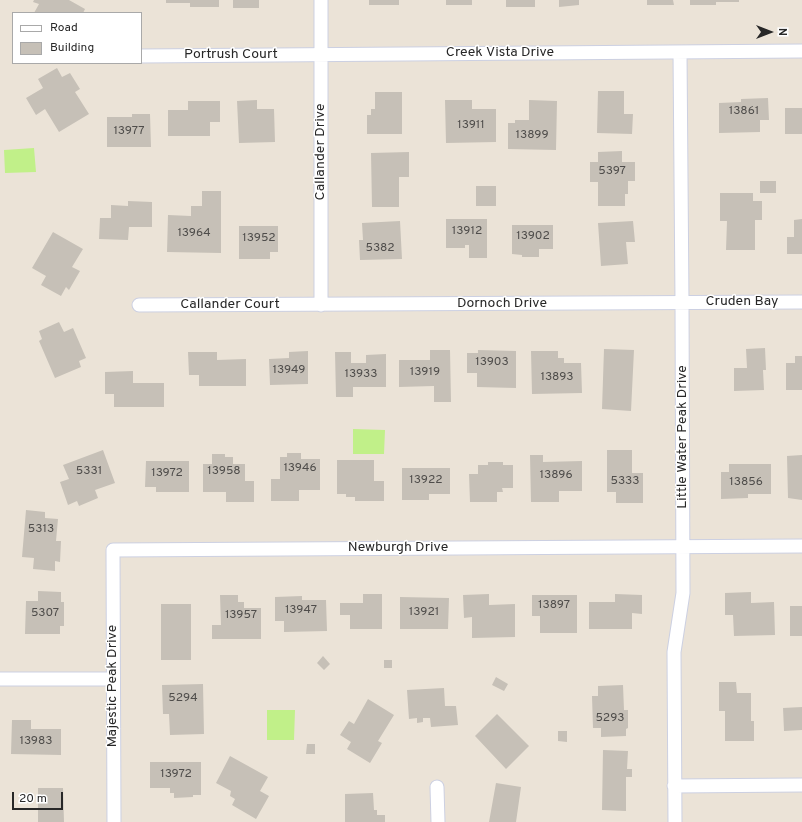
<!DOCTYPE html>
<style>
body{margin:0}
#map{position:relative;width:802px;height:822px;overflow:hidden;background:#ebe3d7;font-family:Overpass,sans-serif}
canvas{display:block}
.legend{position:absolute;left:12px;top:12px;width:130px;height:52px;box-sizing:border-box;background:#fff;border:1px solid #a9a9a9;margin:0;padding:5px 7px;list-style:none;font-size:12px;color:#272727}
.legend li{display:flex;align-items:center;gap:8px;height:20px}
.legend b{width:20px;border:1px solid #a9a9a9}
.north{position:absolute;left:750px;top:12px;width:40px;height:40px;-webkit-text-stroke:3px #fff;paint-order:stroke;rotate:90deg;font-size:11px;font-weight:700;line-height:16px;text-align:center;color:#272727}
.north::after{content:'';display:block;margin:auto;width:14px;height:18px;background:#272727;clip-path:polygon(50% 0,100% 100%,50% 72%,0 100%)}
.scale{position:absolute;left:12px;top:792px;width:51px;height:18px;box-sizing:border-box;border:2px solid #272727;border-top:0;padding-left:5px;font-size:12px;line-height:14px;white-space:nowrap;color:#272727;-webkit-text-stroke:3px #fff;paint-order:stroke}
</style>
<div id="map">
<canvas width="802" height="822"></canvas>
<ul class="legend">
<li><b style="height:5px;background:#fff"></b>Road</li>
<li><b style="height:11px;background:#c6c0b7"></b>Building</li>
</ul>
<div class="north">N</div>
<div class="scale">20 m</div>
</div>
<script>
const g = document.querySelector('canvas').getContext('2d');
g.lineJoin = 'round';
function paint(path, color) { g.fillStyle = color; g.fill(path, 'evenodd'); }
function trace(path, color, width, dash) { g.strokeStyle = color; g.lineWidth = width; g.lineCap = dash ? 'butt' : 'round'; g.setLineDash(dash || []); g.stroke(path); }
function label(font, color, halo, rows, align = 'center') {
  g.font = font + ' Overpass,sans-serif'; g.lineWidth = 3; g.setLineDash([]); g.textBaseline = 'middle'; g.strokeStyle = halo; g.fillStyle = color; for (const [text, x, y, turn = 0] of rows) {
    g.save(); g.translate(x, y); g.rotate((+turn || 0) * Math.PI / 180); g.textAlign = isNaN(turn) ? turn : align; if (halo) g.strokeText(text, 0, 0); g.fillText(text, 0, 0); g.restore();
  }
}
const pitch = new Path2D(`
 M 34,148 L 36,172 L 5,173 L 4,150 Z
 M 353,429 L 385,430 L 384,454 L 353,454 Z
 M 267,710 L 295,710 L 294,740 L 267,740 Z`);
const building = new Path2D(`
 M 34,0 L 69,0 L 85,9 L 83,13 L 34,13 L 39,4 L 33,2 Z
 M 166,0 L 219,0 L 219,7 L 190,7 L 190,3 L 166,3 Z
 M 233,0 L 259,0 L 259,8 L 233,8 Z
 M 369,0 L 399,0 L 399,5 L 369,5 Z
 M 446,0 L 472,0 L 472,5 L 446,5 Z
 M 506,0 L 535,0 L 535,7 L 506,7 Z
 M 559,0 L 579,0 L 579,5 L 559,7 Z
 M 647,0 L 673,0 L 674,5 L 647,5 Z
 M 690,0 L 739,0 L 739,2 L 716,2 L 716,5 L 690,5 Z
 M 57,68 L 62,77 L 70,73 L 80,89 L 75,92 L 89,114 L 59,132 L 45,109 L 36,115 L 26,98 L 43,88 L 38,79 Z
 M 598,91 L 624,91 L 624,114 L 633,114 L 632,134 L 597,133 Z
 M 375,92 L 402,92 L 402,134 L 367,134 L 367,115 L 371,115 L 371,109 L 375,109 Z
 M 768,98 L 769,120 L 760,120 L 760,132 L 719,133 L 719,103 L 741,102 L 741,99 Z
 M 257,100 L 257,109 L 274,109 L 275,142 L 239,143 L 237,101 Z
 M 445,100 L 472,100 L 472,109 L 496,109 L 496,142 L 446,143 Z
 M 529,100 L 557,101 L 556,150 L 508,149 L 508,123 L 515,123 L 515,120 L 529,120 Z
 M 188,101 L 220,101 L 220,122 L 210,122 L 210,136 L 168,136 L 168,110 L 188,110 Z
 M 785,108 L 802,108 L 802,134 L 785,134 Z
 M 132,114 L 150,114 L 151,147 L 107,147 L 107,117 L 132,117 Z
 M 622,151 L 622,162 L 635,162 L 635,181 L 628,181 L 628,194 L 625,194 L 625,206 L 598,206 L 598,182 L 590,182 L 590,162 L 598,162 L 598,152 Z
 M 409,152 L 409,177 L 399,177 L 399,207 L 372,207 L 371,153 Z
 M 760,181 L 776,181 L 776,193 L 760,193 Z
 M 476,186 L 496,186 L 496,206 L 476,206 Z
 M 202,191 L 221,191 L 221,253 L 167,252 L 168,215 L 191,216 L 191,206 L 202,206 Z
 M 720,193 L 753,193 L 753,201 L 762,201 L 762,220 L 755,220 L 755,250 L 726,250 L 727,221 L 720,221 Z
 M 128,201 L 152,202 L 152,227 L 129,227 L 128,240 L 99,239 L 100,218 L 111,218 L 111,205 L 128,206 Z
 M 446,219 L 487,219 L 487,258 L 469,258 L 469,245 L 465,245 L 465,248 L 446,248 Z
 M 802,219 L 802,254 L 787,254 L 787,237 L 794,237 L 794,220 Z
 M 400,221 L 402,259 L 360,260 L 359,240 L 363,240 L 362,223 Z
 M 633,221 L 635,242 L 626,242 L 628,264 L 601,266 L 598,223 Z
 M 512,225 L 553,225 L 553,249 L 539,249 L 539,257 L 522,257 L 522,255 L 512,254 Z
 M 239,226 L 278,226 L 278,252 L 270,252 L 270,259 L 239,259 Z
 M 53,232 L 83,249 L 72,267 L 80,271 L 69,290 L 66,287 L 61,296 L 41,285 L 46,276 L 32,268 Z
 M 59,322 L 64,332 L 73,328 L 86,358 L 79,361 L 81,367 L 55,378 L 39,341 L 42,339 L 39,331 Z
 M 765,348 L 766,370 L 763,370 L 764,390 L 734,391 L 734,368 L 747,368 L 746,349 Z
 M 604,349 L 634,350 L 631,411 L 602,409 Z
 M 430,350 L 450,350 L 451,402 L 434,402 L 434,386 L 399,387 L 399,360 L 430,360 Z
 M 478,350 L 516,351 L 516,388 L 477,387 L 477,373 L 467,373 L 467,353 L 478,353 Z
 M 308,351 L 308,384 L 270,385 L 269,359 L 289,358 L 289,352 Z
 M 531,351 L 558,351 L 558,358 L 564,358 L 564,363 L 581,363 L 582,393 L 532,394 Z
 M 188,352 L 217,352 L 217,360 L 246,359 L 246,386 L 199,386 L 199,375 L 189,375 Z
 M 335,352 L 351,352 L 351,363 L 366,363 L 366,355 L 386,354 L 386,387 L 353,387 L 353,397 L 336,397 Z
 M 795,356 L 802,356 L 802,390 L 786,390 L 786,363 L 795,363 Z
 M 133,371 L 133,383 L 164,383 L 164,407 L 114,407 L 114,394 L 105,394 L 105,372 Z
 M 103,450 L 115,483 L 95,490 L 98,498 L 79,506 L 77,501 L 68,505 L 60,482 L 69,479 L 63,465 Z
 M 607,450 L 632,450 L 632,473 L 643,473 L 643,503 L 616,503 L 616,492 L 607,492 Z
 M 287,453 L 301,453 L 301,459 L 320,459 L 320,490 L 299,490 L 299,501 L 271,501 L 271,479 L 280,479 L 280,457 L 287,457 Z
 M 212,454 L 225,454 L 225,457 L 233,457 L 233,464 L 245,464 L 245,481 L 254,481 L 254,502 L 226,502 L 226,492 L 203,492 L 203,464 L 212,464 Z
 M 530,455 L 543,455 L 543,462 L 582,461 L 582,491 L 559,491 L 559,502 L 531,502 Z
 M 802,455 L 802,500 L 788,498 L 787,456 Z
 M 337,460 L 374,460 L 374,481 L 384,481 L 384,501 L 355,501 L 355,497 L 346,497 L 346,494 L 337,494 Z
 M 146,461 L 189,461 L 189,492 L 156,492 L 156,487 L 145,487 Z
 M 488,462 L 503,462 L 503,465 L 513,465 L 513,488 L 502,488 L 503,492 L 497,492 L 497,502 L 470,502 L 469,474 L 478,474 L 478,465 L 488,465 Z
 M 729,464 L 771,464 L 771,494 L 748,494 L 748,498 L 721,499 L 721,472 L 729,472 Z
 M 402,468 L 450,468 L 450,494 L 429,494 L 429,500 L 402,500 Z
 M 26,510 L 45,512 L 45,518 L 58,519 L 56,541 L 61,541 L 60,562 L 55,561 L 55,571 L 33,569 L 34,558 L 22,557 Z
 M 38,591 L 61,592 L 61,602 L 64,602 L 64,626 L 60,626 L 60,634 L 25,634 L 26,601 L 38,601 Z
 M 751,592 L 751,603 L 774,602 L 775,635 L 734,636 L 733,615 L 725,615 L 725,593 Z
 M 363,594 L 382,594 L 382,629 L 350,629 L 350,615 L 340,615 L 340,603 L 363,603 Z
 M 489,594 L 489,605 L 515,604 L 515,637 L 472,638 L 472,617 L 464,618 L 463,595 Z
 M 615,594 L 642,595 L 642,614 L 632,613 L 632,629 L 589,629 L 589,602 L 615,602 Z
 M 220,595 L 238,595 L 238,602 L 244,602 L 244,608 L 261,608 L 261,639 L 212,639 L 212,625 L 221,625 Z
 M 532,595 L 577,595 L 577,633 L 540,633 L 540,616 L 532,616 Z
 M 302,596 L 302,600 L 326,600 L 327,631 L 284,632 L 284,621 L 275,621 L 275,597 Z
 M 400,597 L 449,598 L 448,629 L 400,629 Z
 M 161,604 L 191,604 L 191,660 L 161,660 Z
 M 790,606 L 802,606 L 802,636 L 790,636 Z
 M 323,656 L 330,664 L 324,670 L 317,663 Z
 M 384,660 L 392,660 L 392,668 L 384,668 Z
 M 496,677 L 508,684 L 504,691 L 492,685 Z
 M 719,682 L 736,682 L 737,693 L 751,693 L 751,721 L 754,721 L 754,741 L 725,741 L 725,711 L 719,711 Z
 M 203,684 L 204,734 L 170,735 L 169,714 L 163,714 L 162,685 Z
 M 623,685 L 624,710 L 628,710 L 628,728 L 626,729 L 626,736 L 601,737 L 601,728 L 593,728 L 592,696 L 598,696 L 598,686 Z
 M 444,688 L 445,706 L 456,706 L 458,725 L 431,727 L 430,718 L 423,718 L 423,722 L 417,723 L 417,718 L 409,719 L 407,690 Z
 M 368,699 L 394,715 L 378,741 L 382,743 L 370,763 L 347,749 L 351,742 L 340,735 L 349,721 L 354,724 Z
 M 802,707 L 802,730 L 784,731 L 783,708 Z
 M 497,714 L 529,746 L 506,769 L 475,736 Z
 M 12,720 L 31,720 L 31,729 L 61,729 L 61,755 L 11,754 Z
 M 558,731 L 567,731 L 567,742 L 558,741 Z
 M 307,744 L 315,744 L 315,754 L 306,754 Z
 M 603,750 L 628,751 L 627,769 L 632,769 L 632,777 L 626,777 L 626,811 L 602,810 Z
 M 230,756 L 268,777 L 260,791 L 269,796 L 256,819 L 232,805 L 235,799 L 230,796 L 231,791 L 216,783 Z
 M 150,762 L 201,762 L 201,795 L 193,795 L 193,797 L 174,798 L 174,793 L 170,793 L 170,788 L 150,788 Z
 M 496,783 L 521,787 L 516,822 L 489,822 Z
 M 38,788 L 63,788 L 64,822 L 38,822 Z
 M 373,793 L 374,810 L 377,810 L 377,815 L 385,815 L 385,822 L 345,822 L 345,794 Z`);
const minor = new Path2D(`
 M 321,0 L 321,305
 M 141,56 L 802,51
 M 139,305 L 802,302
 M 0,679 L 113,679
 M 674,786 L 802,785
 M 437,787 L 438,822
 M 114,822 L 113,550 L 802,546
 M 675,822 L 674,652 L 683,593 L 682,302 L 680,52`);
const numberNames = [
 ["13861",744,112],
 ["13911",471,126],
 ["13977",129,132],
 ["13899",532,136],
 ["5397",612,172],
 ["13912",467,232],
 ["13964",194,234],
 ["13902",533,237],
 ["13952",259,239],
 ["5382",380,249],
 ["13903",492,363],
 ["13949",289,371],
 ["13919",425,373],
 ["13933",361,375],
 ["13893",557,378],
 ["13946",300,469],
 ["5331",89,472],
 ["13958",224,472],
 ["13972",167,474],
 ["13896",556,476],
 ["13922",426,481],
 ["5333",625,482],
 ["13856",746,483],
 ["5313",41,530],
 ["13897",554,606],
 ["13947",301,611],
 ["13921",424,613],
 ["5307",45,614],
 ["13957",241,616],
 ["5294",183,699],
 ["5293",610,719],
 ["13983",36,742],
 ["13972",176,775]
];
const streetNames = [
 ["Creek Vista Drive",500,53],
 ["Portrush Court",231,55],
 ["Callander Drive",321,152,-90],
 ["Cruden Bay",742,302],
 ["Dornoch Drive",502,304],
 ["Callander Court",230,305],
 ["Little Water Peak Drive",683,437,-90],
 ["Newburgh Drive",398,548],
 ["Majestic Peak Drive",113,686,-90]
];
paint(pitch, '#c1f089');
paint(building, '#c6c0b7');
trace(minor, '#ccd0e2', 15);
trace(minor, '#fff', 13);
label('12px', '#4f4d4b', null, numberNames);
label('14px', '#272727', '#fff', streetNames);
</script>
